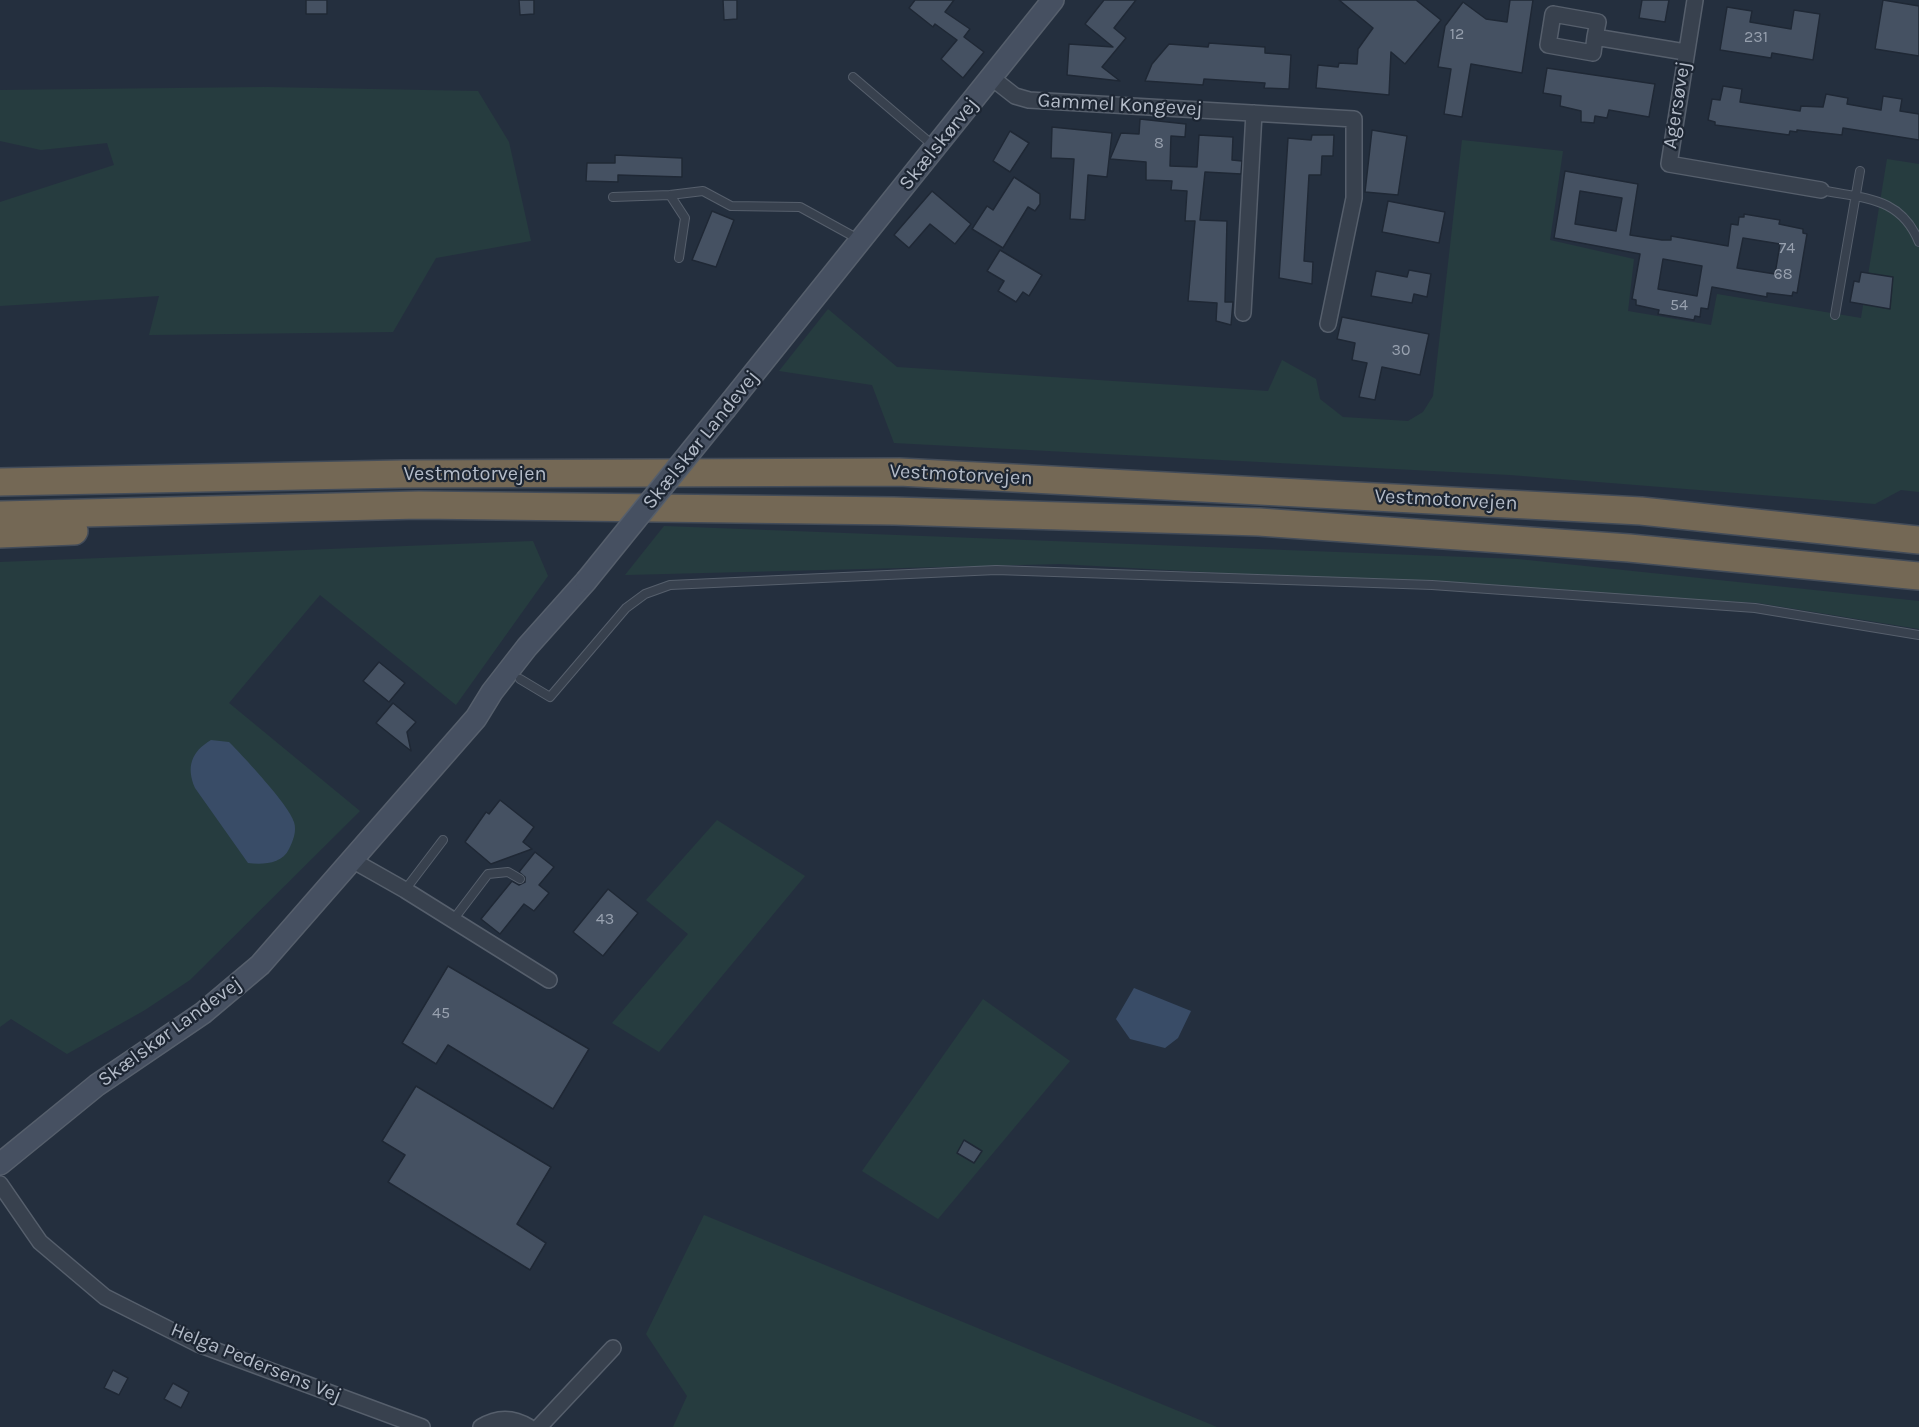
<!DOCTYPE html>
<meta charset="utf-8">
<style>
body{margin:0}
canvas{display:block;background:#242f3e}
</style>
<canvas width="1919" height="1427"></canvas>
<script>
const g = document.querySelector('canvas').getContext('2d');
g.lineJoin = 'round';
function paint(path, color) { g.fillStyle = color; g.fill(path, 'evenodd'); }
function trace(path, color, width, dash) { g.strokeStyle = color; g.lineWidth = width; g.lineCap = dash ? 'butt' : 'round'; g.setLineDash(dash || []); g.stroke(path); }
function label(font, color, halo, rows, align = 'center') {
  g.font = font + ' Karla,sans-serif'; g.lineWidth = 4.5; g.setLineDash([]); g.textBaseline = 'middle'; g.strokeStyle = halo; g.fillStyle = color; for (const [text, x, y, turn = 0] of rows) {
    g.save(); g.translate(x, y); g.rotate((+turn || 0) * Math.PI / 180); g.textAlign = isNaN(turn) ? turn : align; if (halo) g.strokeText(text, 0, 0); g.fillText(text, 0, 0); g.restore();
  }
}
const green = new Path2D(`
 M 265,87 L 478,91 L 509,142 L 531,241 L 436,258 L 393,332 L 149,335 L 159,296 L 0,306 L 0,202 L 114,165 L 107,143 L 41,150 L 0,141 L 0,90 Z
 M 1462,140 L 1563,151 L 1550,240 L 1634,259 L 1628,311 L 1711,325 L 1717,294 L 1861,318 L 1887,159 L 1919,164 L 1919,492 L 1901,490 L 1875,504 L 1510,475 L 894,443 L 872,385 L 779,371 L 828,309 L 897,367 L 1268,391 L 1282,360 L 1316,379 L 1320,399 L 1343,417 L 1408,421 L 1423,412 L 1433,396 Z
 M 664,526 L 1518,559 L 1919,601 L 1919,629 L 1758,603 L 1060,564 L 625,575 Z
 M 533,541 L 548,576 L 456,705 L 320,595 L 229,703 L 360,811 L 190,980 L 145,1010 L 67,1054 L 11,1019 L 0,1027 L 0,562 Z
 M 717,820 L 805,876 L 659,1052 L 612,1023 L 688,934 L 646,900 Z
 M 983,999 L 1070,1061 L 938,1219 L 862,1171 Z
 M 704,1215 L 1217,1427 L 673,1427 L 687,1396 L 646,1334 Z`);
const water = new Path2D(`
 M 211,740 L 229,742 C 242,755 290,806 294,822 C 297,831 293,841 289,849 C 282,864 262,865 248,863 L 195,788 C 186,767 191,752 211,740 Z
 M 1134,988 L 1191,1011 L 1178,1038 L 1165,1048 L 1130,1039 L 1116,1019 Z`);
const building = new Path2D(`
 M 306,0 L 327,0 L 327,14 L 306,14 Z
 M 519,0 L 534,0 L 534,14 L 520,15 Z
 M 723,0 L 737,0 L 737,19 L 724,20 Z
 M 915,0 L 954,0 L 945,12 L 970,29 L 964,37 L 984,52 L 963,78 L 941,59 L 957,40 L 935,24 L 933,27 L 909,8 Z
 M 1104,0 L 1136,0 L 1114,28 L 1126,38 L 1102,67 L 1120,81 L 1067,75 L 1069,44 L 1113,47 L 1085,24 Z
 M 1339,0 L 1416,0 L 1441,20 L 1405,64 L 1391,52 L 1389,95 L 1316,88 L 1318,65 L 1338,67 L 1339,63 L 1357,64 L 1358,49 L 1373,28 Z
 M 1510,0 L 1533,0 L 1522,73 L 1471,64 L 1462,117 L 1444,114 L 1451,69 L 1438,67 L 1445,26 L 1463,2 L 1486,19 L 1507,22 Z
 M 1642,0 L 1669,0 L 1665,22 L 1639,18 Z
 M 1883,0 L 1919,6 L 1919,56 L 1875,49 Z
 M 1727,7 L 1752,11 L 1750,22 L 1791,29 L 1794,10 L 1820,14 L 1813,60 L 1772,53 L 1771,58 L 1720,50 Z
 M 1209,43 L 1265,47 L 1265,53 L 1291,55 L 1289,89 L 1264,88 L 1265,83 L 1204,79 L 1203,85 L 1145,81 L 1152,64 L 1169,44 L 1208,47 Z
 M 1547,68 L 1655,84 L 1649,117 L 1609,110 L 1607,118 L 1595,116 L 1594,123 L 1581,122 L 1581,111 L 1560,106 L 1561,96 L 1543,93 Z
 M 1723,86 L 1742,89 L 1740,102 L 1800,111 L 1801,106 L 1823,107 L 1826,94 L 1848,98 L 1847,104 L 1881,110 L 1883,96 L 1902,99 L 1900,111 L 1919,114 L 1919,140 L 1843,128 L 1842,135 L 1797,130 L 1797,132 L 1790,131 L 1789,135 L 1715,125 L 1715,122 L 1708,120 L 1712,99 L 1720,100 Z
 M 1140,119 L 1186,124 L 1185,137 L 1171,136 L 1170,166 L 1197,167 L 1199,135 L 1233,137 L 1232,160 L 1242,161 L 1241,174 L 1205,172 L 1200,220 L 1227,221 L 1225,302 L 1233,302 L 1231,325 L 1216,321 L 1217,303 L 1188,301 L 1195,221 L 1185,221 L 1187,191 L 1171,190 L 1172,181 L 1146,180 L 1146,162 L 1110,159 L 1121,133 L 1139,134 Z
 M 1052,127 L 1112,133 L 1107,177 L 1088,175 L 1085,220 L 1070,219 L 1074,159 L 1051,158 Z
 M 1372,130 L 1407,136 L 1398,195 L 1365,192 Z
 M 1010,131 L 1029,143 L 1010,172 L 993,161 Z
 M 1312,135 L 1334,135 L 1333,156 L 1322,156 L 1321,175 L 1309,175 L 1304,261 L 1313,262 L 1312,284 L 1279,278 L 1288,138 L 1311,140 Z
 M 615,155 L 682,158 L 682,177 L 618,175 L 618,182 L 586,181 L 587,163 L 615,163 Z
 M 1565,171 L 1638,184 L 1630,235 L 1662,240 L 1671,240 L 1671,236 L 1728,246 L 1731,224 L 1738,225 L 1739,217 L 1744,217 L 1744,214 L 1780,220 L 1779,224 L 1803,229 L 1803,233 L 1807,234 L 1797,293 L 1793,292 L 1792,296 L 1767,293 L 1767,297 L 1712,287 L 1708,309 L 1701,308 L 1700,317 L 1695,316 L 1694,320 L 1658,314 L 1659,310 L 1636,305 L 1636,300 L 1632,299 L 1640,254 L 1554,238 ZM 1580,191 L 1622,198 L 1616,231 L 1575,224 ZM 1743,238 L 1780,244 L 1775,274 L 1737,268 ZM 1663,259 L 1702,266 L 1697,296 L 1658,289 Z
 M 1014,177 L 1040,194 L 1040,204 L 1035,211 L 1028,207 L 1003,248 L 972,229 L 987,206 L 993,210 Z
 M 932,191 L 971,224 L 955,244 L 930,224 L 909,248 L 894,235 Z
 M 1388,201 L 1445,212 L 1439,243 L 1382,232 Z
 M 712,211 L 734,220 L 716,267 L 692,260 Z
 M 1000,250 L 1042,275 L 1029,296 L 1023,292 L 1016,302 L 998,291 L 1004,281 L 987,271 Z
 M 1409,270 L 1431,274 L 1427,297 L 1414,294 L 1412,303 L 1371,296 L 1376,271 L 1407,277 Z
 M 1861,272 L 1893,277 L 1890,309 L 1850,302 L 1854,281 L 1859,282 Z
 M 1342,317 L 1429,334 L 1420,375 L 1382,367 L 1375,400 L 1359,397 L 1367,363 L 1352,360 L 1355,343 L 1337,339 Z
 M 379,662 L 405,683 L 389,702 L 363,681 Z
 M 393,703 L 416,722 L 407,732 L 411,751 L 376,723 Z
 M 500,800 L 534,827 L 523,842 L 532,849 L 491,864 L 465,842 L 486,812 L 489,814 Z
 M 535,852 L 554,867 L 539,885 L 549,893 L 534,911 L 524,904 L 500,934 L 481,919 L 512,881 L 519,885 L 525,882 L 525,877 L 519,872 Z
 M 608,889 L 638,913 L 603,956 L 573,932 Z
 M 448,966 L 589,1049 L 553,1109 L 448,1045 L 436,1064 L 402,1043 Z
 M 416,1086 L 551,1167 L 517,1224 L 546,1243 L 530,1270 L 388,1182 L 405,1155 L 382,1141 Z
 M 964,1140 L 982,1151 L 974,1163 L 957,1153 Z
 M 113,1370 L 128,1378 L 119,1395 L 104,1388 Z
 M 173,1383 L 189,1392 L 181,1408 L 164,1399 Z`);
const lane = new Path2D(`
 M 853,77 L 935,147
 M 1821,190 C 1864,199 1900,196 1919,242
 M 670,195 L 685,218 L 679,258
 M 613,197 L 670,195 L 703,191 L 731,206 L 800,207 L 860,240
 M 1835,315 L 1860,171
 M 520,679 L 550,697 L 626,608 L 645,594 L 670,585 L 996,570 L 1432,585 L 1755,608 L 1919,635
 M 405,890 L 443,840
 M 453,920 L 488,874 L 508,872 L 520,879`);
const street = new Path2D(`
 M 1695,0 L 1669,164 L 1821,190
 M 1595,37 L 1593,53 L 1548,45 L 1553,14 L 1598,22 L 1595,37 L 1685,52
 M 992,78 L 1015,96 L 1029,100 L 1354,119 L 1354,198 L 1328,324
 M 1243,313 L 1254,113
 M 352,860 L 405,890 L 549,980
 M 0,1184 L 40,1242 L 105,1297 L 198,1344 L 422,1427
 M 481,1427 C 497,1417 513,1417 529,1427
 M 539,1427 L 613,1348`);
const secondary = new Path2D(`
 M 726,408 L 1053,0
 M 0,1164 L 97,1085 L 203,1013 L 260,965 L 476,718 L 492,692 L 527,647 L 586,581`);
const highway = new Path2D(`
 M 0,482 L 402,474 L 899,472 L 1641,511 L 1919,540
 M 0,515 L 419,505 L 894,511 L 1259,522 L 1629,548 L 1919,576
 M 0,534 L 74,531`);
const secondaryBridge = new Path2D(`
 M 586,581 L 726,408`);
const numberNames = [
 ["12",1457,34],
 ["231",1756,37],
 ["8",1159,143],
 ["74",1787,248],
 ["68",1783,274],
 ["54",1679,305],
 ["30",1401,350],
 ["43",605,919],
 ["45",441,1013]
];
const streetNames = [
 ["Gammel Kongevej",1120,105,3],
 ["Agersøvej",1677,105,-81],
 ["Skælskørvej",939,144,-51],
 ["Skælskør Landevej",701,440,-51],
 ["Vestmotorvejen",475,474],
 ["Vestmotorvejen",961,475,3],
 ["Vestmotorvejen",1446,500,3],
 ["Skælskør Landevej",170,1032,-36],
 ["Helga Pedersens Vej",256,1363,22]
];
paint(green, '#263c3f');
paint(water, '#394c67');
paint(building, '#455162');
trace(building, '#1f2835', 1.5);
trace(lane, '#565f6c', 10);
trace(street, '#565f6c', 18);
trace(secondary, '#565f6c', 24);
trace(highway, '#434c59', 30);
trace(lane, '#38414e', 8);
trace(street, '#38414e', 15);
trace(secondary, '#465061', 21);
trace(highway, '#746855', 27);
trace(secondaryBridge, '#565f6c', 24, []);
trace(secondaryBridge, '#465061', 21);
label('16px', '#98a1af', null, numberNames);
label('20px', '#b4bcc9', '#1d2633', streetNames);
</script>
